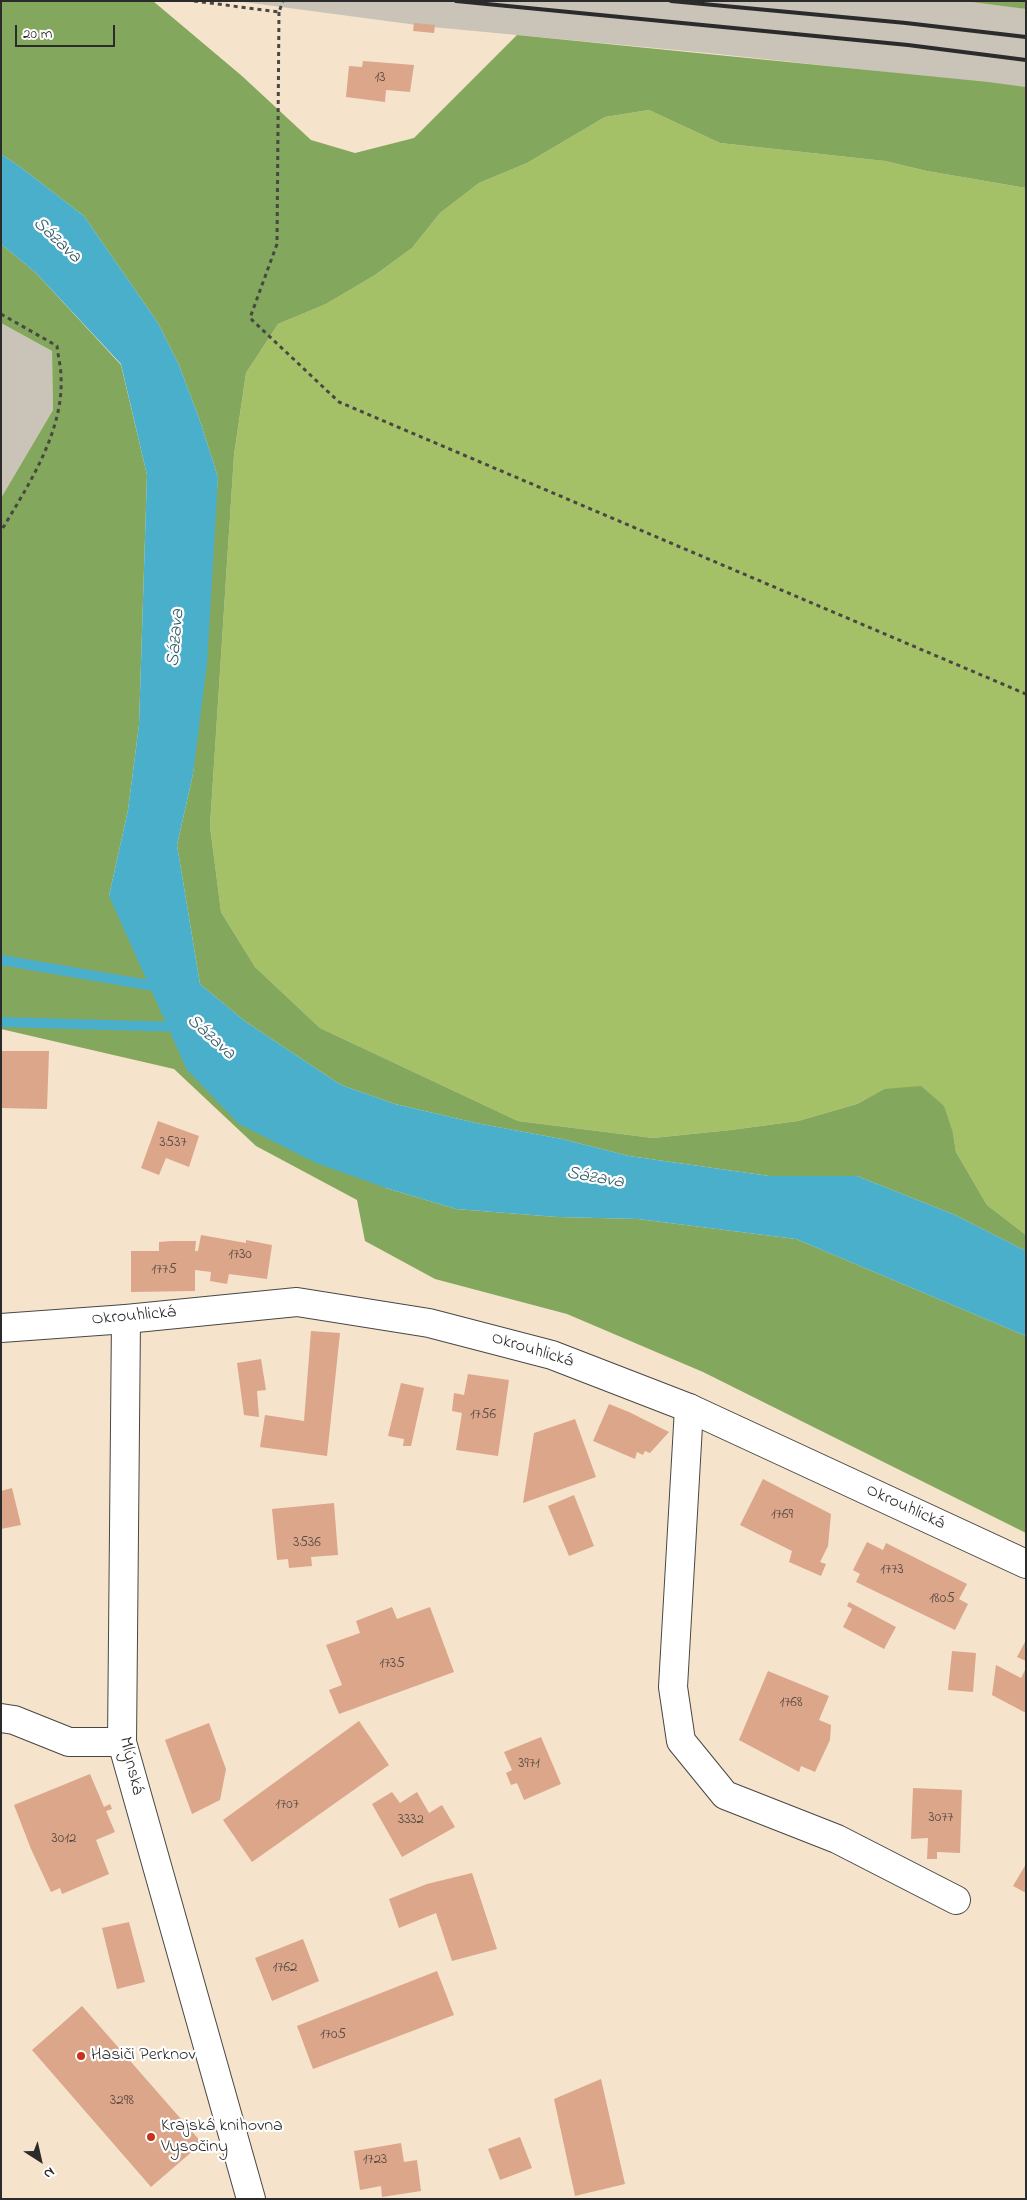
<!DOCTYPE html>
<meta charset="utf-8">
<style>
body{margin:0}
#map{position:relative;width:1027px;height:2200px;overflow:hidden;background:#f6e3cc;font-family:"Indie Flower",sans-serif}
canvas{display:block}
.frame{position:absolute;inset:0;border:2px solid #2b2b2b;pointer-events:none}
.north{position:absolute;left:15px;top:2135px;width:50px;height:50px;-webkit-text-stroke:4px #fff;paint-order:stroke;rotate:145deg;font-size:14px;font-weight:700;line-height:20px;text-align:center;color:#2b2b2b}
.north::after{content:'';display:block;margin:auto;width:18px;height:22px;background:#2b2b2b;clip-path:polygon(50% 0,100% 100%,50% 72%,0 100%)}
.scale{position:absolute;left:15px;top:25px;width:100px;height:22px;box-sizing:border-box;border:2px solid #2b2b2b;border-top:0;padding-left:6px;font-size:15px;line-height:18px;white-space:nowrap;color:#2b2b2b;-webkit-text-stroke:4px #fff;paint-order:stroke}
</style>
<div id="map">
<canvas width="1027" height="2200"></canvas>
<div class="frame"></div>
<div class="north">N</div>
<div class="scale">20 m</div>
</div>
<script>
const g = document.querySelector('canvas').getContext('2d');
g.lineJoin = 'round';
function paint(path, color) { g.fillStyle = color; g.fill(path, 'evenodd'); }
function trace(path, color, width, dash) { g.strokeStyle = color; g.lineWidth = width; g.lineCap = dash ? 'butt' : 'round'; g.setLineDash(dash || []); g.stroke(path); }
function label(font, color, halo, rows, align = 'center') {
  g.font = font + ' "Indie Flower",sans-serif'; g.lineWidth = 4.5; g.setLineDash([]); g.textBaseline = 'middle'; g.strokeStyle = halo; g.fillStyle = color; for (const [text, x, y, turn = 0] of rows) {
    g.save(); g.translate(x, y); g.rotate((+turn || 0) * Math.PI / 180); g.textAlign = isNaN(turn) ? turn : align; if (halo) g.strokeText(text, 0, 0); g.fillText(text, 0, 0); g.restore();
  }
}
const industrial = new Path2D(`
 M 236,1 L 964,1 L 998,5 L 1026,9 L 1026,87 L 708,53 L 432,27 Z
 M 1,323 L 52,351 L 53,410 L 1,498 Z`);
const green = new Path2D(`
 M 649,110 L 720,143 L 885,161 L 927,171 L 1026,188 L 1026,1235 L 987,1205 L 956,1152 L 953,1133 L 884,1089 L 857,1104 L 798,1121 L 731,1130 L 653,1138 L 518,1121 L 320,1028 L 255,967 L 221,912 L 210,826 L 234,455 L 246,373 L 278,324 L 326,304 L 375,275 L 412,248 L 440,213 L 479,183 L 527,163 L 605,117 Z`);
const forest = new Path2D(`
 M 1,1 L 153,1 L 242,76 L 311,140 L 355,153 L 414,138 L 517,35 L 988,82 L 1026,87 L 1026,188 L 927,171 L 885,161 L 720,143 L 649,110 L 605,117 L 527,163 L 479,183 L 440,213 L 412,248 L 375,275 L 326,304 L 278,324 L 246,373 L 234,455 L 210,826 L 221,912 L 255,967 L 320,1028 L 518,1121 L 653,1138 L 731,1130 L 798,1121 L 857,1104 L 884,1089 L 921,1086 L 944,1106 L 953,1133 L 956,1152 L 987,1205 L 1026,1235 L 1026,1251 L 955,1215 L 857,1176 L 769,1176 L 629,1156 L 562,1139 L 476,1123 L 395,1104 L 341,1085 L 246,1022 L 200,984 L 177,845 L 193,774 L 218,477 L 199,418 L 179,365 L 158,323 L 84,216 L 23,169 L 1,154 Z
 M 964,1 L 1026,1 L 1026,9 Z
 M 1,244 L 36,273 L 121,365 L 147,475 L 139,725 L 128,810 L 109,896 L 386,1188 L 456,1209 L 557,1217 L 638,1219 L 796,1239 L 1026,1336 L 1026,1533 L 703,1372 L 567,1314 L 435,1279 L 365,1241 L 357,1200 L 256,1146 L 174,1069 L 1,1029 L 1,498 L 53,410 L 52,351 L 1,323 Z`);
const water = new Path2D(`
 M 1,154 L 23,169 L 84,216 L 158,323 L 179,365 L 199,418 L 218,477 L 207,664 L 193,774 L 177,845 L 200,984 L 246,1022 L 341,1085 L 395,1104 L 476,1123 L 562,1139 L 629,1156 L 769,1176 L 857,1176 L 955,1215 L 1026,1251 L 1026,1336 L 796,1239 L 638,1219 L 557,1217 L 456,1209 L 386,1188 L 316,1163 L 239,1124 L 187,1070 L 109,896 L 128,810 L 139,725 L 147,475 L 121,364 L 36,273 L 1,244 Z`);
const stream = new Path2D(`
 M 1,960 L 160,987
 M 1,1022 L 180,1027`);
const building = new Path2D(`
 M 414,23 L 435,25 L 434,33 L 413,31 Z
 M 363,61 L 414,65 L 410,92 L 386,90 L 385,102 L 346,97 L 349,66 L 362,67 Z
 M 1,1051 L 49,1051 L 47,1109 L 1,1108 Z
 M 158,1121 L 199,1136 L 189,1167 L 166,1158 L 159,1175 L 141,1168 Z
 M 201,1235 L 246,1243 L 246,1240 L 272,1245 L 267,1279 L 229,1274 L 227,1284 L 210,1281 L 211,1272 L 195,1270 L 195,1291 L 131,1292 L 131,1251 L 159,1251 L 159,1242 L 172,1241 L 196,1241 L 195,1251 L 198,1251 Z
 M 311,1331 L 340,1333 L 327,1456 L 260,1447 L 265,1415 L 304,1421 Z
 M 261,1359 L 266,1390 L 257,1391 L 259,1417 L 244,1415 L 237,1363 Z
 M 468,1374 L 509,1380 L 498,1456 L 456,1450 L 462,1413 L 452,1411 L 454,1393 L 464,1395 Z
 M 401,1383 L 424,1388 L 411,1446 L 403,1446 L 404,1439 L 388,1436 Z
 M 609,1404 L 629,1412 L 669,1432 L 650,1453 L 645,1451 L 643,1455 L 637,1452 L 635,1459 L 593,1441 Z
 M 575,1419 L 596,1477 L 523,1503 L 534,1433 Z
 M 763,1479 L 831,1514 L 828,1546 L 820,1562 L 826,1564 L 821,1576 L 789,1562 L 792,1551 L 740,1525 Z
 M 12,1488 L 21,1525 L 1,1529 L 1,1491 Z
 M 574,1495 L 594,1546 L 569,1556 L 548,1506 Z
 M 334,1503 L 338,1555 L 311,1557 L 312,1566 L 289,1568 L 288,1559 L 277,1560 L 272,1509 Z
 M 867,1542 L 883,1550 L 886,1543 L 967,1584 L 959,1599 L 968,1604 L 955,1630 L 856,1582 L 860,1574 L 853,1570 Z
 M 849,1602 L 896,1627 L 884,1649 L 843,1627 L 852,1609 L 847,1606 Z
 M 392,1607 L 397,1619 L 430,1607 L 454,1672 L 339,1714 L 329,1690 L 342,1685 L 326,1645 L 360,1633 L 356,1621 Z
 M 1026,1640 L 1026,1661 L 1017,1657 Z
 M 952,1651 L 976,1653 L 973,1692 L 948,1690 Z
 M 996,1665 L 1021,1678 L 1026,1668 L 1026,1713 L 992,1695 Z
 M 768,1671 L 829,1696 L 819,1720 L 831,1725 L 830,1740 L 815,1772 L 801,1766 L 799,1772 L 739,1740 Z
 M 359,1721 L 389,1765 L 252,1862 L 223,1820 Z
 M 209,1723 L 226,1769 L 220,1800 L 192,1814 L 165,1740 Z
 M 541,1737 L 561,1784 L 524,1800 L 517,1783 L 511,1785 L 506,1773 L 512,1770 L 504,1752 Z
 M 90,1774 L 104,1807 L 110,1804 L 112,1809 L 106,1811 L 115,1832 L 96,1840 L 109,1874 L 62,1894 L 60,1888 L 51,1892 L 31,1849 L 14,1805 Z
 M 913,1788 L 962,1790 L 960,1853 L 937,1852 L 937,1859 L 927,1859 L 928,1838 L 911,1839 Z
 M 392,1792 L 400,1803 L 417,1792 L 429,1813 L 442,1805 L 455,1827 L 402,1857 L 372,1804 Z
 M 1026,1864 L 1026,1893 L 1013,1886 Z
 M 472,1873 L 497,1949 L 452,1961 L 436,1913 L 399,1928 L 389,1899 L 427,1884 Z
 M 129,1922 L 145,1982 L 117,1989 L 102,1928 Z
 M 303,1939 L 319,1981 L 272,2001 L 255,1958 Z
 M 437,1971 L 454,2015 L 313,2069 L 297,2026 Z
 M 82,2006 L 202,2143 L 151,2187 L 32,2050 Z
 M 601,2079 L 625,2184 L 575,2196 L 554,2099 Z
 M 520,2137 L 532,2168 L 500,2180 L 488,2149 Z
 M 401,2143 L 404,2162 L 417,2160 L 421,2191 L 382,2197 L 381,2186 L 360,2190 L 354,2151 Z`);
const path = new Path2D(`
 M 194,1 L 279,12 L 283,1
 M 279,12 L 277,244 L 250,318 L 339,402 L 1026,694
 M 1,314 L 57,346 C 58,356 61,367 61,377 C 64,431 28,486 1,531`);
const minor = new Path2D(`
 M 689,1408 L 673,1687 L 681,1741 L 725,1795 L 837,1839 L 956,1900
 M 1,1718 L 14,1720 L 69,1742 L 122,1742`);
const tertiary = new Path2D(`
 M 126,1319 L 122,1742 L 251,2199`);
const secondary = new Path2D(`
 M 1,1328 L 126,1319 L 297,1302 L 429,1323 L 552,1355 L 689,1408 L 1026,1564`);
const rail = new Path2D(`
 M 456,1 L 908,45 L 1026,60
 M 671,1 L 906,23 L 1026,37`);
const markers = [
 [81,2056,5,"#c8321e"],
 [151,2137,5,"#c8321e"]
];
const numberNames = [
 ["13",380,79],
 ["3537",173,1144],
 ["1730",240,1256],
 ["1775",164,1271],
 ["1756",483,1416],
 ["1769",782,1516],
 ["3536",307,1544],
 ["1773",892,1571],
 ["1805",942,1600],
 ["1735",392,1665],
 ["1768",791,1704],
 ["3971",529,1765],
 ["1707",287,1806],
 ["3077",941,1819],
 ["3332",411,1821],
 ["3012",64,1840],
 ["1762",285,1969],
 ["1705",333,2036],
 ["3298",122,2102],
 ["1723",375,2161]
];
const streetNames = [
 ["Okrouhlická",134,1317,-5],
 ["Okrouhlická",532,1351,17],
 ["Okrouhlická",905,1508,25],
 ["Mlýnská",130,1766,77]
];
const poiNames = [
 ["Hasiči Perknov",91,2056],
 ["Krajská knihovna",161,2127],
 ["Vysočiny",161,2148]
];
const waterNames = [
 ["Sázava",56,241,43],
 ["Sázava",177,638,-85],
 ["Sázava",210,1038,42],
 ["Sázava",595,1179,10]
];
paint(industrial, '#c9c3b8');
paint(green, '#a4c168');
paint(forest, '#83a75c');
paint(water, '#4aafca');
trace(stream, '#4aafca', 10);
paint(building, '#dca68a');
trace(minor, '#494743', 30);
trace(tertiary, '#494743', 30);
trace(secondary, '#494743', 30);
trace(path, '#494743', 3, [4, 4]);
trace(minor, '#fff', 28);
trace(tertiary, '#fff', 28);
trace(secondary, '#fff', 28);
trace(rail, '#2b2b2b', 4);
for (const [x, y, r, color] of markers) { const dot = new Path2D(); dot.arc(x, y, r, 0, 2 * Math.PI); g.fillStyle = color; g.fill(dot); trace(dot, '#fff', 2); }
label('15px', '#574a43', null, numberNames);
label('18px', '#2b2b2b', '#fff', streetNames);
label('18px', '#2b2b2b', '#fff', poiNames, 'left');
label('italic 19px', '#37606b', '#fff', waterNames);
</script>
